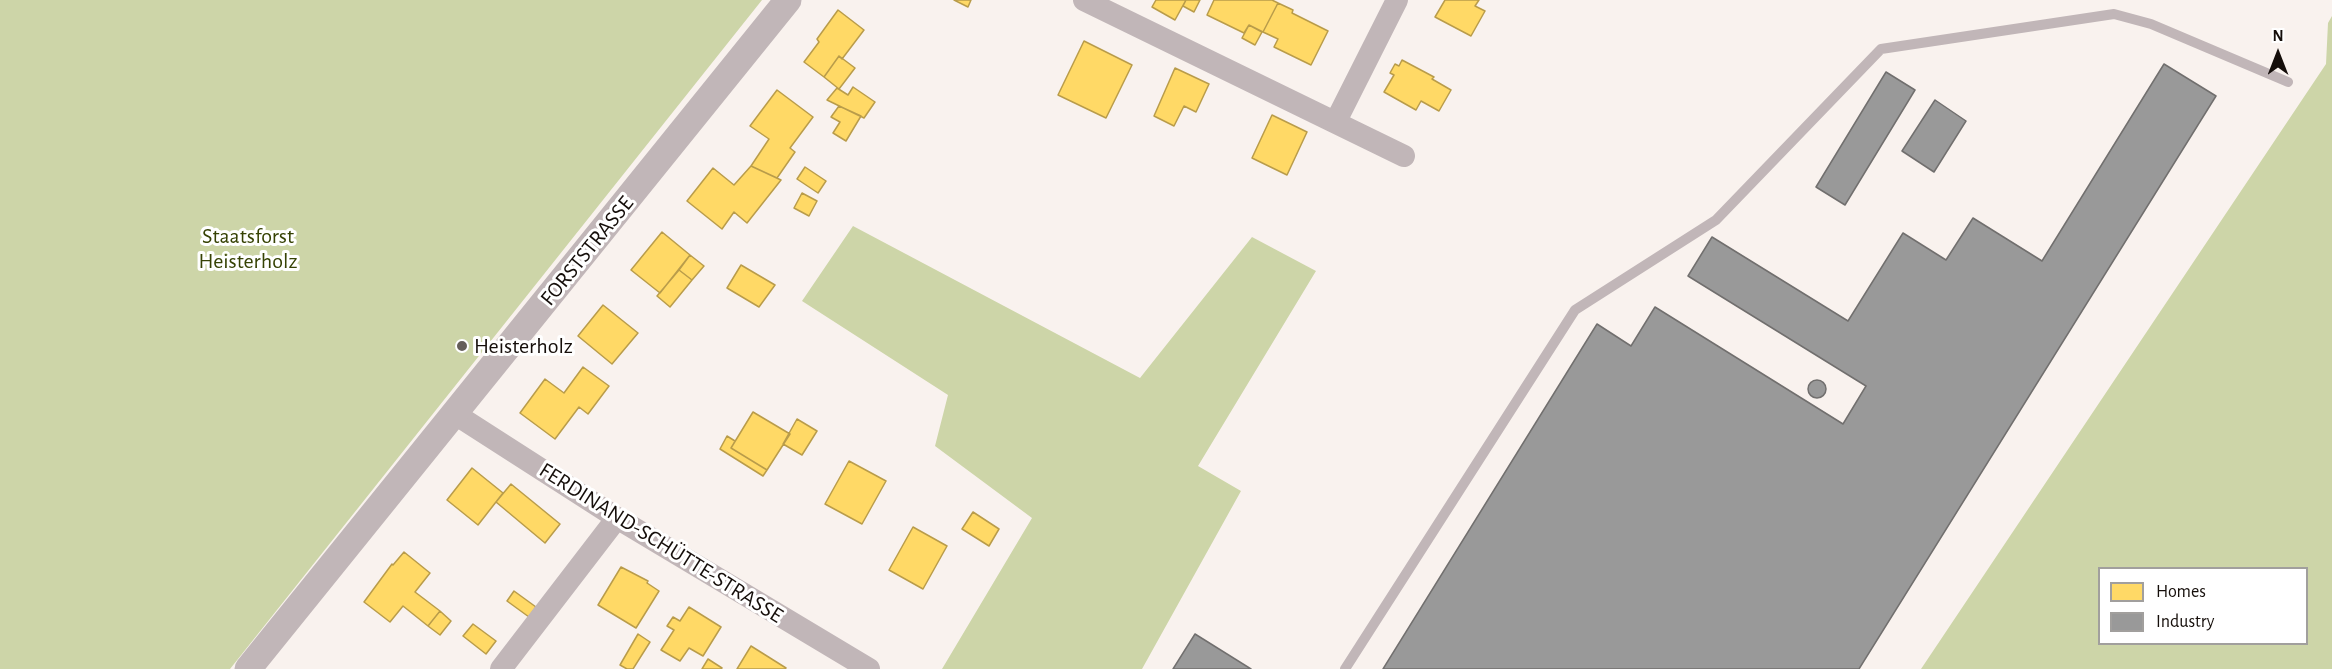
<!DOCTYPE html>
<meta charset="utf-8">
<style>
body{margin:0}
#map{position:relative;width:2332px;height:669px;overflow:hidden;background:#f9f2ee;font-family:"Alegreya Sans",sans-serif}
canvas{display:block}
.legend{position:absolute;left:2098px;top:567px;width:210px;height:78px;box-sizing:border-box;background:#fff;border:2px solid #a19f9d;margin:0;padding:8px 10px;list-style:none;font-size:18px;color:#150e0a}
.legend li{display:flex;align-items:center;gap:12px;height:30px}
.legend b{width:30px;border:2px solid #a19f9d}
.north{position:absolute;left:2248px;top:24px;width:60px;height:60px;-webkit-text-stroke:4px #fff;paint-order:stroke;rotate:0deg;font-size:16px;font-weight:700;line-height:24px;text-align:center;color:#150e0a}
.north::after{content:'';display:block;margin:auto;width:21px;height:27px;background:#150e0a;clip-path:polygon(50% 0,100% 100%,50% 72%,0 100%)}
</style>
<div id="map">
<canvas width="2332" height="669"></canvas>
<ul class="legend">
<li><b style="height:16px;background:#ffd966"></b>Homes</li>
<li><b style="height:16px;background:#999"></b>Industry</li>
</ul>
<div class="north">N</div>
</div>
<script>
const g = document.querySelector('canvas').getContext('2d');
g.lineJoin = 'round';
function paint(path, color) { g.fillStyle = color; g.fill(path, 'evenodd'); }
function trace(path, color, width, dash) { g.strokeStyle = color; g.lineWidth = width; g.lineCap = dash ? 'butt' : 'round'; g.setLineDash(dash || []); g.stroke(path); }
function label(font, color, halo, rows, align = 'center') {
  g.font = font + ' "Alegreya Sans",sans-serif'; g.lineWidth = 6; g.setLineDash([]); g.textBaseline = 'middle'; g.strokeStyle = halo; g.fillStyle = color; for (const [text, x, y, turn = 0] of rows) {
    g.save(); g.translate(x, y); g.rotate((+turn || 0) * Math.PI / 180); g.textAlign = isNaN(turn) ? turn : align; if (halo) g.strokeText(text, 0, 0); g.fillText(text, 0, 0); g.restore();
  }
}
const forest = new Path2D(`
 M 0,0 L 762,0 L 230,669 L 0,669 Z
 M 2332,16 L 2332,669 L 1921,669 L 2326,64 L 2328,23 ZM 2100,568 L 2306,568 L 2306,644 L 2100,644 Z
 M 853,226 L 1140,378 L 1252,237 L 1316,271 L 1198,466 L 1241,491 L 1142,669 L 942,669 L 1032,518 L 935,446 L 948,395 L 802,301 Z`);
const homes = new Path2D(`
 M 954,0 L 971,0 L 968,7 Z
 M 1156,0 L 1186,0 L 1175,20 L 1152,7 Z
 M 1186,0 L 1200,0 L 1194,12 L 1183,6 Z
 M 1214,0 L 1272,0 L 1278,3 L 1263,32 L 1249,25 L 1244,33 L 1207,15 Z
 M 1445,0 L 1479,0 L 1475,6 L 1485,11 L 1471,36 L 1435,17 Z
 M 1278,3 L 1293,10 L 1292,13 L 1328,31 L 1311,65 L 1274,47 L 1278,39 L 1263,32 Z
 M 838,10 L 864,30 L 842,59 L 839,56 L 824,77 L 804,62 L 819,42 L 817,39 Z
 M 1249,25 L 1262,32 L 1255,45 L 1242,38 Z
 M 1084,41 L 1132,65 L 1106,118 L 1058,95 Z
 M 839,56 L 855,68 L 839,89 L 824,77 Z
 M 1402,60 L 1434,77 L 1432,79 L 1451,90 L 1439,111 L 1421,101 L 1416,110 L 1384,92 L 1394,75 L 1390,73 L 1395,64 L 1399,66 Z
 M 1175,68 L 1209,84 L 1196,112 L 1184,106 L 1174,126 L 1154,116 Z
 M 853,87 L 875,102 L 864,118 L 827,100 L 837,88 L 848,95 Z
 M 777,90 L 813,117 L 790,148 L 795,152 L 777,178 L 751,166 L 769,139 L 750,126 Z
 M 839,106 L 861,116 L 846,141 L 833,133 L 840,122 L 831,117 Z
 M 1272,115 L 1307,132 L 1287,175 L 1252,158 Z
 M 751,166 L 781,180 L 747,223 L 734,212 L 722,229 L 687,201 L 713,168 L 734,185 Z
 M 805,167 L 826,181 L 818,193 L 797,179 Z
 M 802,193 L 817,201 L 809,216 L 794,208 Z
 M 662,232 L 690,255 L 660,293 L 631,270 Z
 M 690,255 L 704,266 L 692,280 L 679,270 Z
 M 741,265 L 775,285 L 759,307 L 727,288 Z
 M 679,270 L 692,280 L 670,307 L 657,296 Z
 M 603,305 L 638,333 L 612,364 L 578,336 Z
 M 583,367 L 609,386 L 588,414 L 579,407 L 555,439 L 520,413 L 545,379 L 564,393 Z
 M 753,412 L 790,434 L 767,470 L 731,448 Z
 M 797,419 L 817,431 L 802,455 L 783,444 Z
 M 727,436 L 735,441 L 731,448 L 767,470 L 763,476 L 720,449 Z
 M 849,461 L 886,481 L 862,524 L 825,504 Z
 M 472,468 L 503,493 L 478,525 L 447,500 Z
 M 511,484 L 560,524 L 545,543 L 496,502 Z
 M 973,512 L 999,529 L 989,546 L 962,529 Z
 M 913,527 L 947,546 L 923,589 L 889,570 Z
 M 404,552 L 430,573 L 415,592 L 440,611 L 428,626 L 403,606 L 390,622 L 364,602 L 392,564 L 393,565 Z
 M 621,567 L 648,581 L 647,583 L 659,591 L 636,628 L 598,605 Z
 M 514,591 L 536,607 L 529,617 L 507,601 Z
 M 689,607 L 721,627 L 703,656 L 689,648 L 680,661 L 661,650 L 674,630 L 667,626 L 673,617 L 680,621 Z
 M 440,611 L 451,621 L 440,635 L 428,626 Z
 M 473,624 L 496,641 L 486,654 L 463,636 Z
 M 638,634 L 650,642 L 633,669 L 627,669 L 620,665 Z
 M 751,646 L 786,668 L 785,669 L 737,669 Z
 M 708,659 L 722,668 L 721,669 L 702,669 Z`);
const industry = new Path2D(`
 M 2164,64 L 2216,96 L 1859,669 L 1383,669 L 1597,324 L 1631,346 L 1655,307 L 1843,424 L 1866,386 L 1688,276 L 1712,237 L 1848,321 L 1903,233 L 1946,260 L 1973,218 L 2042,261 Z
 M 1886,72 L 1915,90 L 1845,205 L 1816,187 Z
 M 1935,100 L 1966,121 L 1934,172 L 1902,151 Z
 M1808 389a9 9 0 1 1 18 0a9 9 0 1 1-18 0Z
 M 1195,634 L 1251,669 L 1173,669 Z`);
const service = new Path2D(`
 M 1345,669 L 1575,310 L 1716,220 L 1881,49 L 2114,14 L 2151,24 L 2288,82`);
const minor = new Path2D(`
 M 1084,0 L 1404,156
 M 1336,121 L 1397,0
 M 455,414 L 617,518 L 869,669
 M 501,669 L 617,518`);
const tertiary = new Path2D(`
 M 248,669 L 788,0`);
const markers = [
 [462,346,6,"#655e5a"]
];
const parkNames = [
 ["Staatsforst",248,236],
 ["Heisterholz",248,261]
];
const streetNames = [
 ["FORSTSTRASSE",587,251,-51],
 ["FERDINAND-SCHÜTTE-STRASSE",661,543,32]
];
const poiNames = [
 ["Heisterholz",474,346]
];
paint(forest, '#cdd5a8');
paint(homes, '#ffd966');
trace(homes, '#b99c4a', 1.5);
paint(industry, '#999');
trace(industry, '#716f6e', 1.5);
trace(service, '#c1b6b8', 10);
trace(minor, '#c1b6b8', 22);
trace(tertiary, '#c1b6b8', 27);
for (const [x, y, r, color] of markers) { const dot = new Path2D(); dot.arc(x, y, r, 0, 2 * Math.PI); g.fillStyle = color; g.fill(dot); trace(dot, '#fff', 2); }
label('22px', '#364204', '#fff', parkNames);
label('22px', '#150e0a', '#fff', streetNames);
label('22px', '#150e0a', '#fff', poiNames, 'left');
</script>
